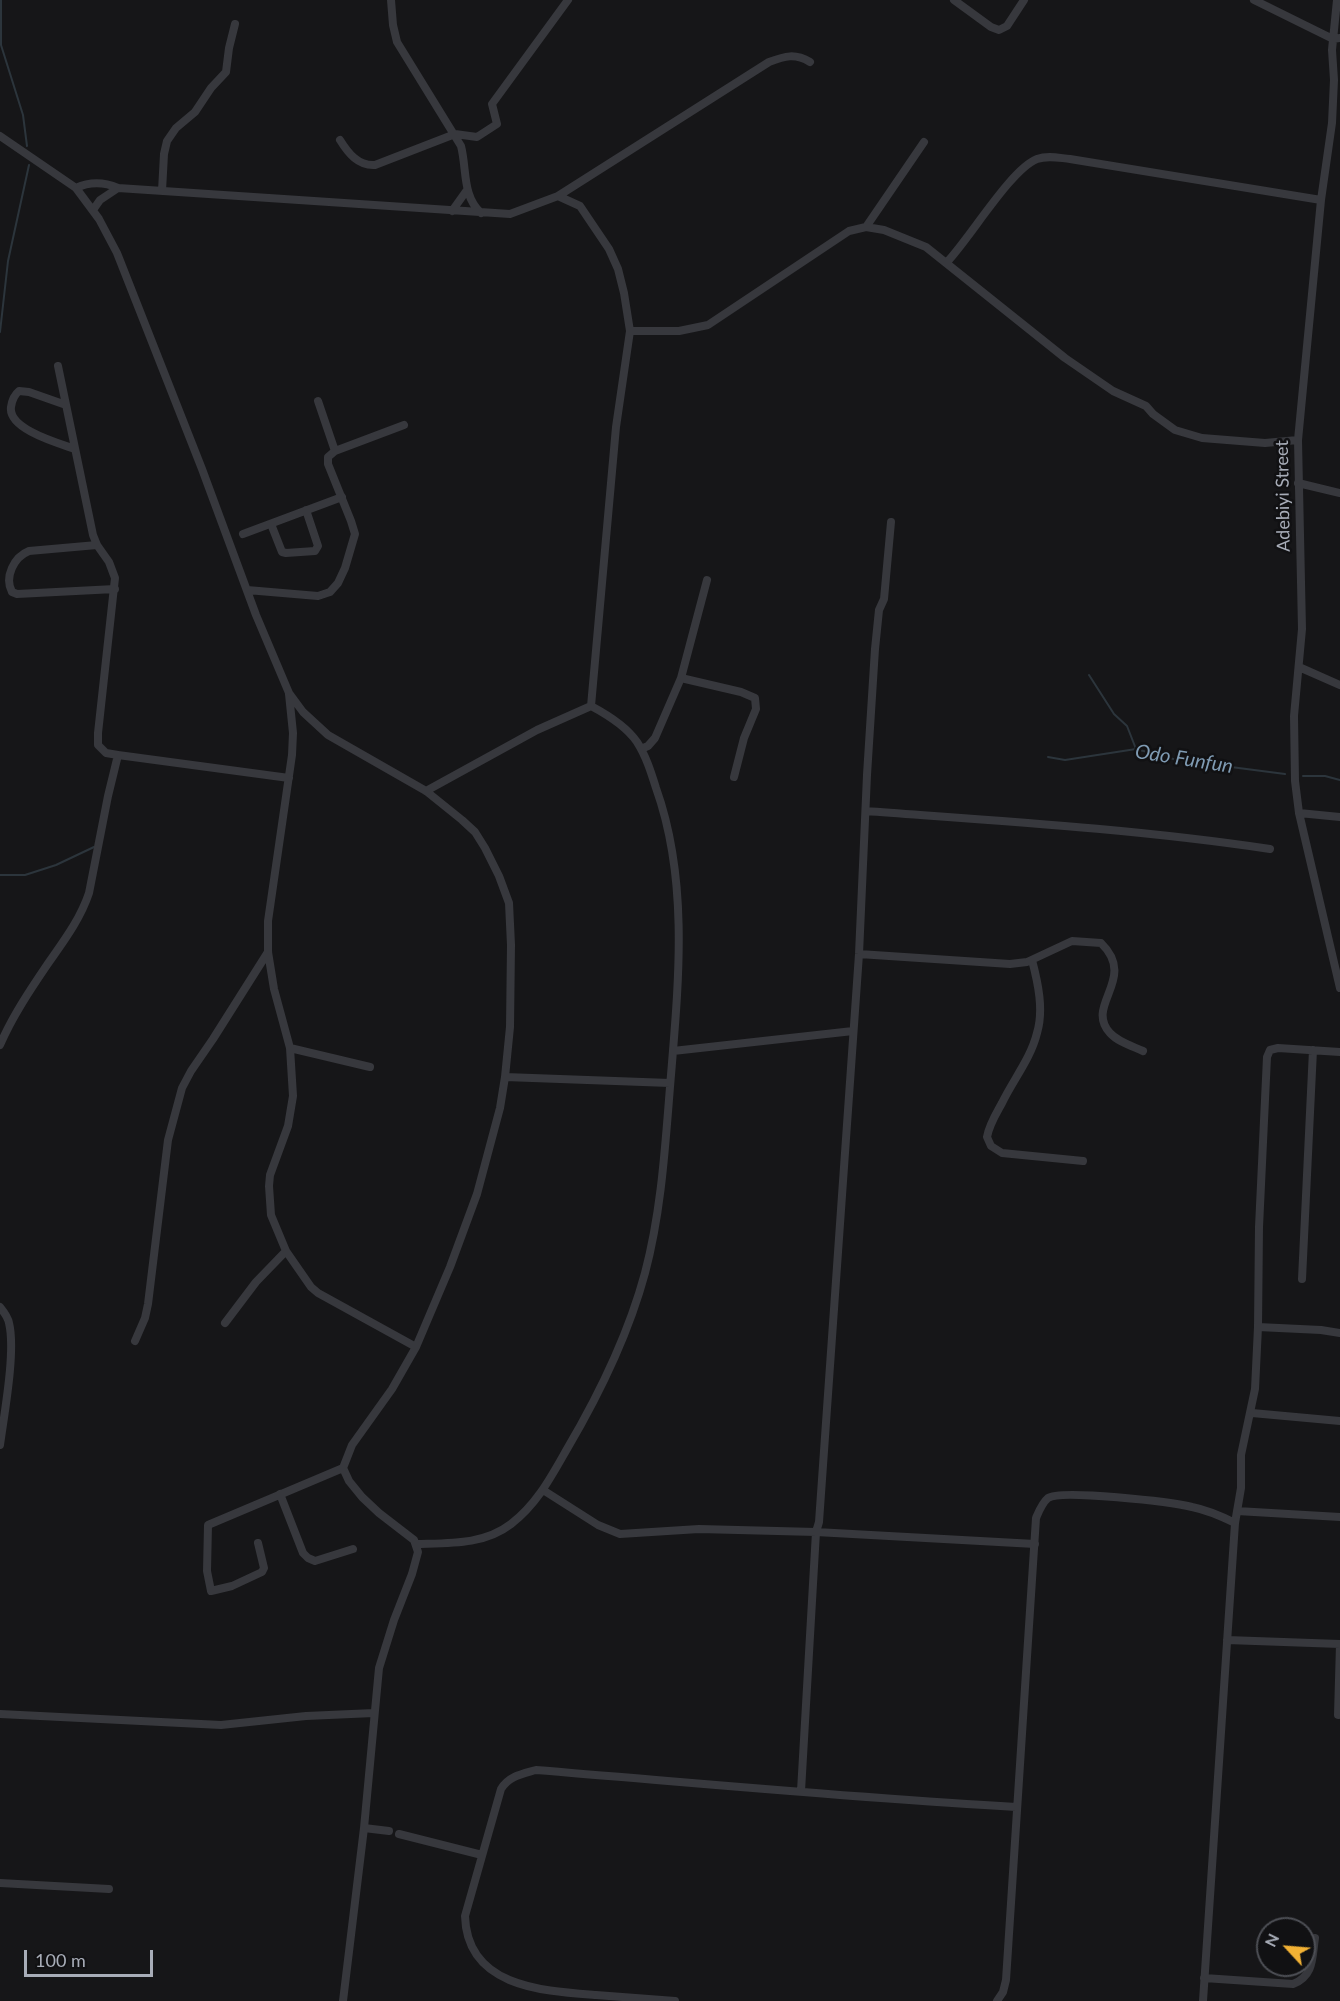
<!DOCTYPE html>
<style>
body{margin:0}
#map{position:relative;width:1340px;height:2001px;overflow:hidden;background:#161618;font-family:Lato,sans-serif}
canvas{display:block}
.north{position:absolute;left:1256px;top:1917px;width:60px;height:60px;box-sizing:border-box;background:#111113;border:2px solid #4d4f55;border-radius:50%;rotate:296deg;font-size:16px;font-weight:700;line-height:24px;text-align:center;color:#a8adb8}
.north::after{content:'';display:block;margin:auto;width:21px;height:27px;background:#f2b134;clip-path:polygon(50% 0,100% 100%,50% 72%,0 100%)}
.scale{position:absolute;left:24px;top:1950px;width:129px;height:27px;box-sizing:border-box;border:3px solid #a8adb8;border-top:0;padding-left:8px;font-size:18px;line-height:21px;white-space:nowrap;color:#a8adb8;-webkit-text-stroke:4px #111113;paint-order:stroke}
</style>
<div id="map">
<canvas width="1340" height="2001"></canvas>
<div class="north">N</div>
<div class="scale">100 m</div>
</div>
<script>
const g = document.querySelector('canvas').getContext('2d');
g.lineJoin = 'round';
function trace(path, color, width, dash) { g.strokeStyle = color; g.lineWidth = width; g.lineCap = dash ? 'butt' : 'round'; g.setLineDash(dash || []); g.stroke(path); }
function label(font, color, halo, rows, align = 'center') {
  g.font = font + ' Lato,sans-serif'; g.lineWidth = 5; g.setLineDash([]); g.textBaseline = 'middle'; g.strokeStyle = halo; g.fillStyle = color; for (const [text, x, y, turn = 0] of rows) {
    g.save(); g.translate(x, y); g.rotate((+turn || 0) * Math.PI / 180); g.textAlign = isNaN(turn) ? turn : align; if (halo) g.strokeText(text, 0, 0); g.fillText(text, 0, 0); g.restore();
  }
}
const stream = new Path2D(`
 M 1,0 L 1,45 L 23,115 L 27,146
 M 0,332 L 8,261 L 29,165
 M 1089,675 L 1114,714 L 1127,726 L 1136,749
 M 1048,757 L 1065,760 L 1136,749 L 1177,760 L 1285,774
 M 1303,776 L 1325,776 L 1340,780
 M 0,875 L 25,875 L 56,865 L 94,847`);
const minor = new Path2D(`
 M 391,0 L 393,25 L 397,42 L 461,146 C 467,169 462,196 481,213
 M 954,0 L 991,27 L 999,30 L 1007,26 L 1024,0
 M 1254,0 L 1333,39 L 1340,38
 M 1337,0 L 1332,50 L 1334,80 L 1332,123 L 1321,200 L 1298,440 L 1302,629 L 1294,716 L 1295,781 L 1299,813 L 1340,988
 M 0,136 L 76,188 L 99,219 L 117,253 L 202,469 L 256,615 L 289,693 L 303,712 L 328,735 L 426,791 L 462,820 L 475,832 L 485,848 L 499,876 L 509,903 L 511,945 L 510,1027 L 505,1077 L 500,1108 L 477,1194 L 450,1267 L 416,1347 L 392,1389 L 352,1445 L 343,1468 L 349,1481 L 362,1497 L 379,1513 L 414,1540 L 418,1552 L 412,1574 L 394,1620 L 379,1668 L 364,1828 L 343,2001
 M 340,140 C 348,153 358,166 375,165 L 455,134 L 477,137 L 497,124 L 492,104 L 568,0
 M 76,188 C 89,182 104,182 118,188 L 510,214 L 558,196 L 769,62 C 785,56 795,53 810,62
 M 162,191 L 164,154 L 167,141 L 176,128 L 195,112 L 211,88 L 226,72 L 229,48 L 235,24
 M 558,196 L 580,206 L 609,249 L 618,269 L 624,293 L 630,331 L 616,427 L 591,706
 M 93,210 L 100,200 L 118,188
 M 452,211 L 467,190
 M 866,227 L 924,142
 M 947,262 C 970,238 1011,169 1037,159 C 1048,155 1059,158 1070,159 L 1321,200
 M 630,331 L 679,331 L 708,325 L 849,231 L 866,227 L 884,230 L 926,247 L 1065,358 L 1113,391 L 1146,406 L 1153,414 L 1175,430 L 1202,438 L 1265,443 L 1298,440
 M 58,366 L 93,535 L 97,545 L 109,562 L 115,578 L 98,733 L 98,745 L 106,753 L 118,755 L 289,778
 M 318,401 L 335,451
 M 66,405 L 29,392 L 19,391 C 14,395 12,400 11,407 C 8,429 58,443 75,449
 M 1298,483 L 1340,493
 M 271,524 L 282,552 L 286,553 L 315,551 L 318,546 L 306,510
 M 243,534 L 342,497
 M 97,545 L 29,551 C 14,557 4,577 12,592 L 17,594 L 115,589
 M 247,590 L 318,596 L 330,592 L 338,583 L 345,568 L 355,534 L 351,521 L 328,464 L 328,457 L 335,451 L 404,425
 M 1299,667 L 1340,685
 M 681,678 L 741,692 L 755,698 L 756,709 L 744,738 L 734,777
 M 289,694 L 293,733 L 292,755 L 268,921 L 268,952 L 274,989 L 290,1048 L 293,1096 L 288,1126 L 270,1175 L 269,1186 L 271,1215 L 286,1251 L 311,1287 L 318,1293 L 416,1347
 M 641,749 L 648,746 L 655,738 L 681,678 L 707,580
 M 866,811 C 1001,821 1136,829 1270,849
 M 1299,813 L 1340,817
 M 859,954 L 1010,964 L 1027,962 L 1072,941 L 1101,943 C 1138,979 1084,1005 1110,1033 C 1118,1042 1132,1046 1143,1051
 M 1032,960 C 1038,983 1044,1010 1037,1033 C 1031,1058 1013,1080 1002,1103 C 996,1114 989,1125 987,1137 L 991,1146 L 1002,1153 L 1083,1161
 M 0,1045 C 12,1017 30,990 47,965 C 63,942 80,920 89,893 L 108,796 L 118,755
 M 290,1048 L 370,1067
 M 673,1051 L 853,1031
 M 505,1077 L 670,1083
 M 1302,1279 L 1313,1050
 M 0,1307 C 4,1312 8,1317 9,1323 C 16,1351 4,1415 0,1445
 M 225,1323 L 256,1282 L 286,1251
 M 1258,1327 L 1321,1330 L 1340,1333
 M 135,1341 L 145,1318 L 148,1304 L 168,1140 L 182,1088 L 191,1071 L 213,1039 L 268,952
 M 1252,1413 L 1340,1421
 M 543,1490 L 598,1525 L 620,1534 L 699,1529 L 816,1532 L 1035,1544
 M 280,1494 L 303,1553 L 308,1558 L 315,1561 L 353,1549
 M 1237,1511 L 1340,1517
 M 258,1543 L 264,1568 L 262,1572 L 232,1586 L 211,1591 L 207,1571 L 208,1525 L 343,1468
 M 416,1544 C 449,1543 484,1545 511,1524 C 537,1504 551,1477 567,1449 C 600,1393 628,1336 645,1273 C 661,1213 665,1149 670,1087 C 678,988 690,883 656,788 C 651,772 646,756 637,742 C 626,726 608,715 591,706 L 537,730 L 426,791
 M 1227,1640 L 1340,1644
 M 0,1714 L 221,1725 L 306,1716 L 374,1713
 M 1338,1715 L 1340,1644
 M 801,1791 L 816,1532 L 819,1522 L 859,954 L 867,775 L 875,649 L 879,610 L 884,599 L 891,522
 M 364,1828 L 389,1831
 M 399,1834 L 482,1855
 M 0,1883 L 109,1889
 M 1204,1978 L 1293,1984 C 1314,1976 1312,1958 1315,1938
 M 675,2001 C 648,1999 622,1997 596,1995 C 542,1991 467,1987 465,1916 L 501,1789 C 509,1776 522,1774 536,1770 C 696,1783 856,1798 1016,1807
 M 997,2001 L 1003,1992 L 1006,1980 L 1036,1518 C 1039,1511 1042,1503 1048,1498 C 1060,1489 1172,1502 1192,1507 C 1207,1510 1221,1516 1235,1523
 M 1203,2001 L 1235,1523 L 1241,1488 L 1241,1455 L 1255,1389 L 1258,1327 L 1259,1227 L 1267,1057 L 1270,1050 L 1278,1048 L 1340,1052`);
const streetNames = [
 ["Adebiyi Street",1283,496,-91]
];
const waterNames = [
 ["Odo Funfun",1184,759,9]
];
trace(stream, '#2c353c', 2);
trace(minor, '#37383d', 8);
label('18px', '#a8adb8', '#111113', streetNames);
label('italic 20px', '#7f9bb3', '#111113', waterNames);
</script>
